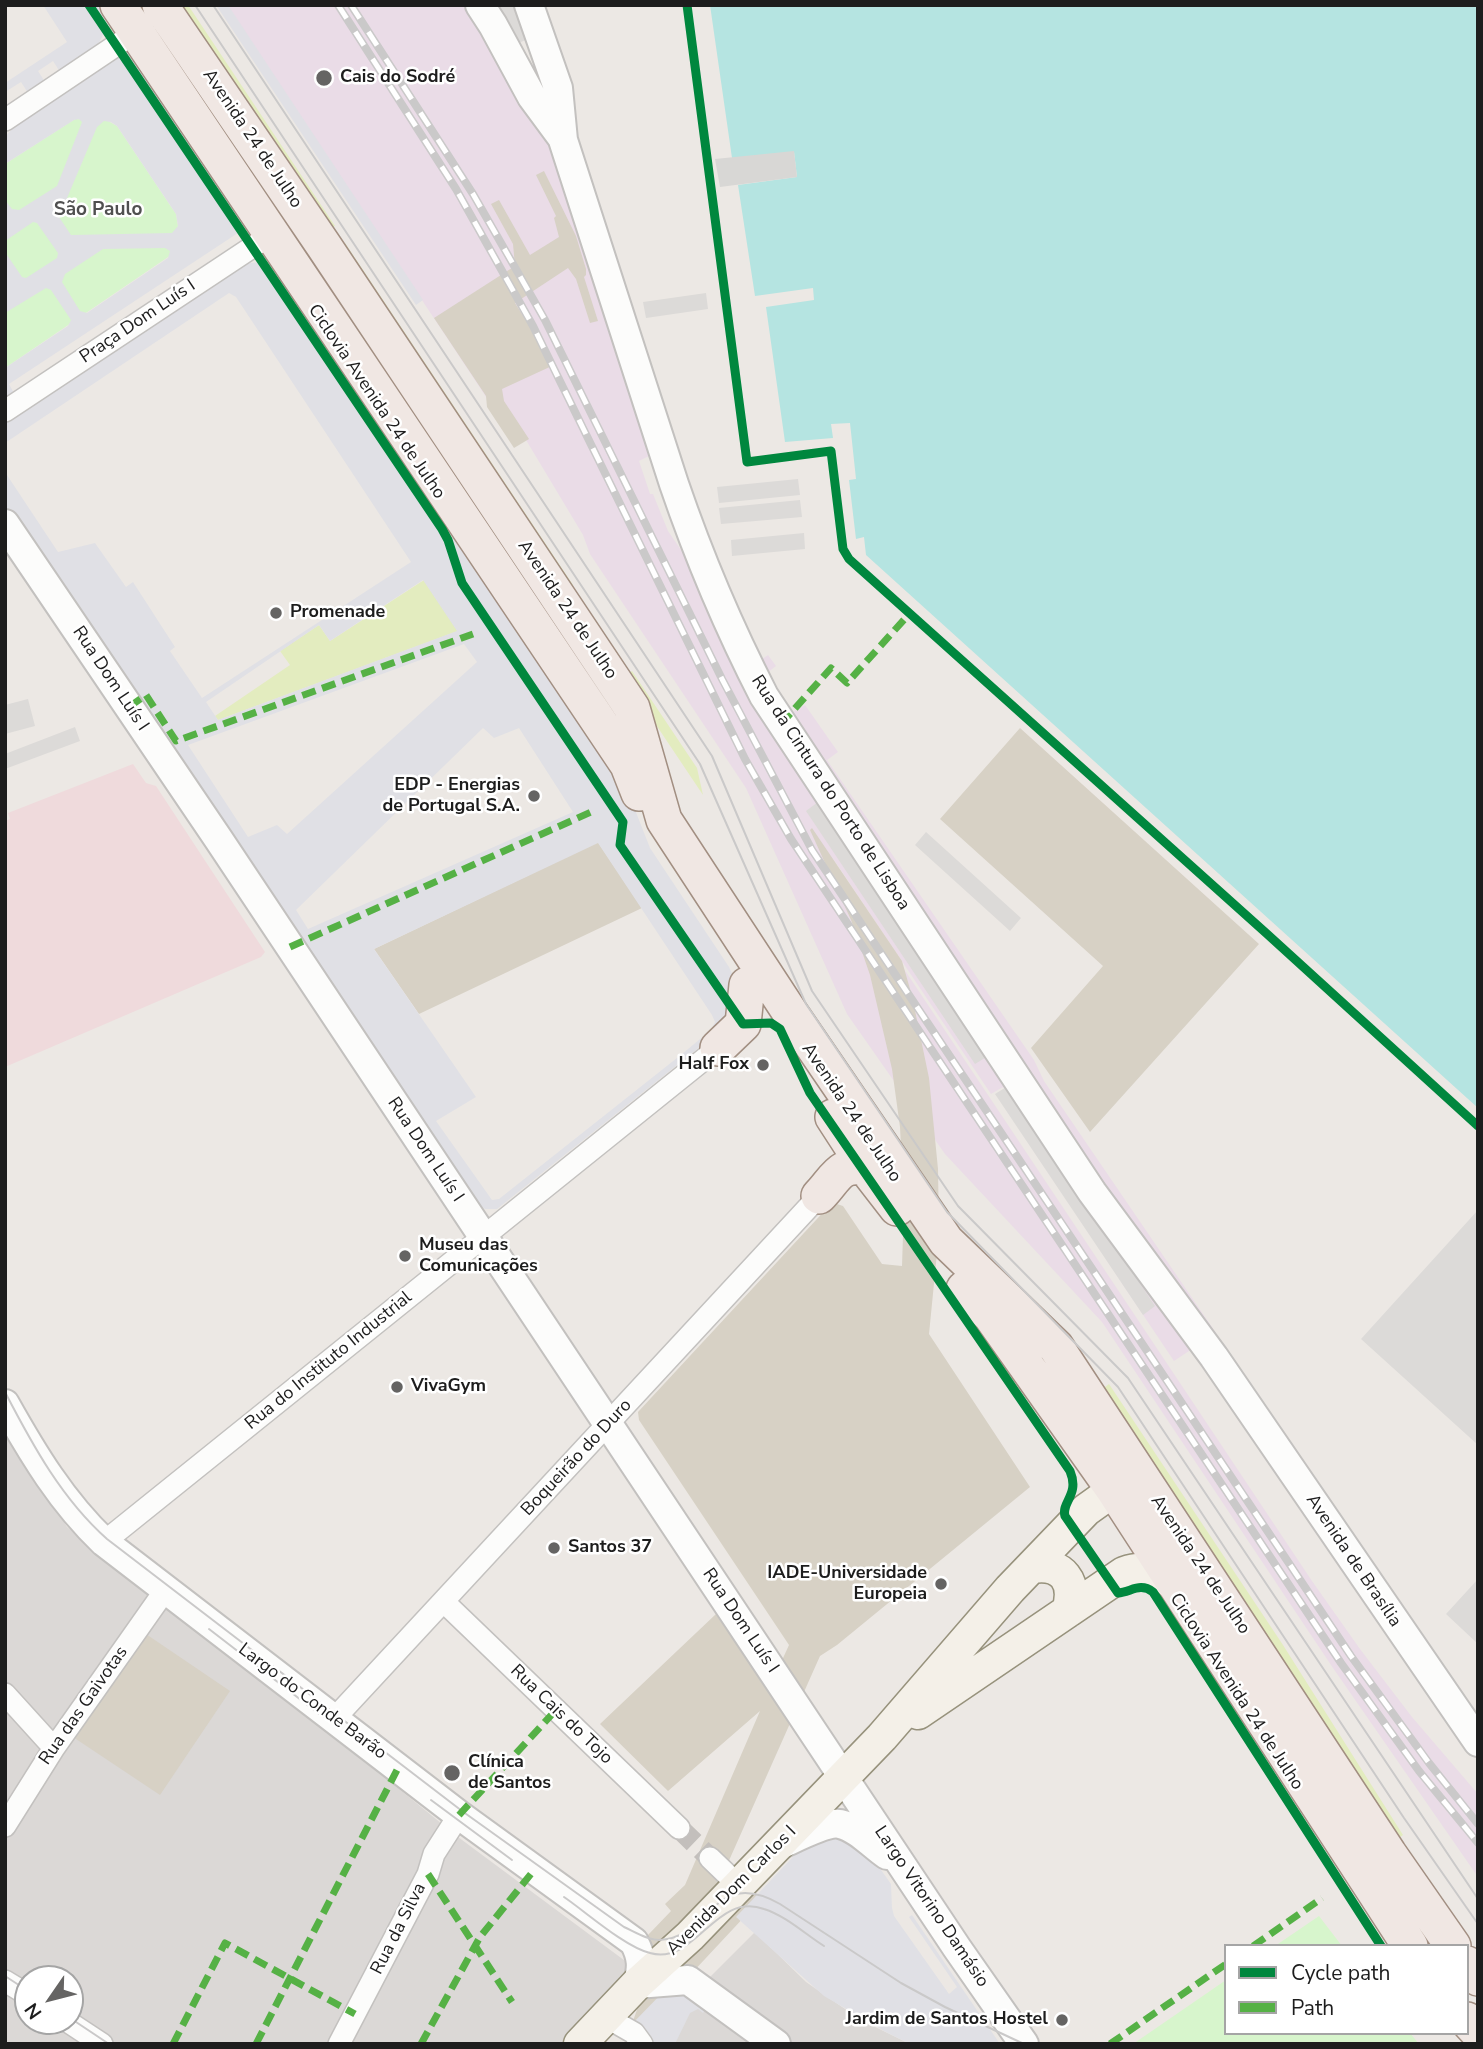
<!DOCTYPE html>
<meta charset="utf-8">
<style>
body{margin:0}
#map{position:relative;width:1483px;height:2049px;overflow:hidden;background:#ece8e4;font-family:"Nunito Sans",sans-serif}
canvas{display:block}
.frame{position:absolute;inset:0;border:7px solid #1d1d1d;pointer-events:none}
.legend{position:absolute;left:1224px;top:1944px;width:245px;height:91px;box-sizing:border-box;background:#fff;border:2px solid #a5a5a5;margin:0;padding:9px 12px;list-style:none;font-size:21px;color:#1d1d1d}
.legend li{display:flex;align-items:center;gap:14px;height:35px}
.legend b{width:35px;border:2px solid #a5a5a5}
.north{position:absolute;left:14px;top:1965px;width:70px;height:70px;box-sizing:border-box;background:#fff;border:2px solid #a5a5a5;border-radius:50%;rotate:235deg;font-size:19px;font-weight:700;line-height:28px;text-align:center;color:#1d1d1d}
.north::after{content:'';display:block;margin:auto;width:24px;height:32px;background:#656463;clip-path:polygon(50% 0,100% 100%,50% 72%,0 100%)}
</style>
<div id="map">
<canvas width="1483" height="2049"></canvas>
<div class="frame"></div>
<ul class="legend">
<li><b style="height:9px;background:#00873e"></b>Cycle path</li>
<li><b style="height:9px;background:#55b145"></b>Path</li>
</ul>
<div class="north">N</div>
</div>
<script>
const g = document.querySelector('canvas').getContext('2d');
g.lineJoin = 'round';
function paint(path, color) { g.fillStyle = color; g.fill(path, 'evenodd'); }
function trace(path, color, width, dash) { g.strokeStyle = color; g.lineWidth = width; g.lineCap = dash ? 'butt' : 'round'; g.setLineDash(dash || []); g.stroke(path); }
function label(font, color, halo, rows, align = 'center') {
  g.font = font + ' "Nunito Sans",sans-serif'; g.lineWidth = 5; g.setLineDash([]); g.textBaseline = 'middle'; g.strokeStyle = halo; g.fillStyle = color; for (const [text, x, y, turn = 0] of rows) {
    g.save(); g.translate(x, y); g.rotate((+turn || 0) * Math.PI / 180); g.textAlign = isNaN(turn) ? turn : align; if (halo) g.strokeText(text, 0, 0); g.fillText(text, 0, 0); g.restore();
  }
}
const residential = new Path2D(`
 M 5,1422 L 67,1527 L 252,1669 L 458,1837 L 636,1969 L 562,2044 L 5,2044 ZM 28,1979 L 70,1979 L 70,2021 L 28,2021 Z
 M 755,1932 L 806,1982 L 861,2020 L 910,2044 L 670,2044 L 690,1997 Z`);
const commercial = new Path2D(`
 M 133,764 L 146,783 L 156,786 L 265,952 L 261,957 L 5,1067 L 5,821 L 10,819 L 8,813 Z`);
const industrial = new Path2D(`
 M 227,5 L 469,5 L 550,146 L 649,456 L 639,461 L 650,494 L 653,494 L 668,531 L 758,662 L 768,655 L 776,666 L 767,673 L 793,712 L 805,705 L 838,752 L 827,760 L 1034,1060 L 1044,1081 L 1216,1333 L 1174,1361 L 1121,1282 L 1129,1276 L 1003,1087 L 991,1094 L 832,857 L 848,885 L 1312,1581 L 1360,1649 L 1412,1717 L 1478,1794 L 1478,1877 L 1333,1668 L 1102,1322 L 945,1154 L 847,1014 L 746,788 L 590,554 L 583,535 L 526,440 L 486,397 Z`);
const construction = new Path2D(`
 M 544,171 L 576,236 L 586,269 L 586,275 L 584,277 L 598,321 L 590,323 L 576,279 L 568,268 L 515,303 L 554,365 L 502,389 L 504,401 L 529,439 L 514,448 L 487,407 L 486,396 L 434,318 L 515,266 L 513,244 L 491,204 L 499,200 L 530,255 L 559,237 L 554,218 L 556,216 L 536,175 Z
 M 1020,728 L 1259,944 L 1090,1132 L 1031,1048 L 1103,966 L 940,819 Z
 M 812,828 L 902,961 L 912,996 L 929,1078 L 938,1169 L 939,1233 L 929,1334 L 1030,1487 L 837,1645 L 820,1656 L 727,1865 L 761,1899 L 691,1974 L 658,2044 L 625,2044 L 648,1978 L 644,1978 L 648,1935 L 671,1911 L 665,1904 L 685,1885 L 760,1711 L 668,1791 L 600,1724 L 716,1614 L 768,1691 L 789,1645 L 639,1420 L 638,1412 L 829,1206 L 834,1203 L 843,1206 L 882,1264 L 902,1266 L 904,1203 L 900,1127 L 892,1069 L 870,975 L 851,920 L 810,830 Z
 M 598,842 L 642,908 L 419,1014 L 374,949 Z
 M 143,1632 L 230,1691 L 160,1795 L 73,1737 Z`);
const grass = new Path2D(`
 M 172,5 L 188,5 L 335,226 L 327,231 Z
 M 345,243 L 573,585 L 566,587 L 339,248 Z
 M 424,580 L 458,631 L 218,720 L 215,716 L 290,665 L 280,651 L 319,625 L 330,641 Z
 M 632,671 L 697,768 L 703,795 L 624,677 Z
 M 1109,1384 L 1283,1645 L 1403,1835 L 1393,1842 L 1101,1390 Z`);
const park = new Path2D(`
 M 75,119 L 108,121 L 117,126 L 176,214 L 178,226 L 171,255 L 5,368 L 5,164 Z
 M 1319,1916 L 1342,1946 L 1275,1946 Z
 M 1226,1980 L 1226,2033 L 1410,2033 L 1419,2044 L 1133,2044 Z`);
const parking = new Path2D(`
 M 489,5 L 518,5 L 528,39 L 516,44 Z
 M 706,293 L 708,309 L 646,318 L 643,302 Z
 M 798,479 L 800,495 L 719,503 L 717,487 Z
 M 800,500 L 802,517 L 721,524 L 719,508 Z
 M 804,533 L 805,549 L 732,556 L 731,540 Z
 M 28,699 L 35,726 L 5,734 L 5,705 Z
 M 75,727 L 80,741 L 5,769 L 5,754 Z
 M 818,802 L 988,1056 L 975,1064 L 806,811 Z
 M 926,832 L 1021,918 L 1010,931 L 915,845 Z
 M 1008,1086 L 1155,1306 L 1143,1315 L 995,1094 Z
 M 1478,1210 L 1478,1445 L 1361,1339 Z
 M 1478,1579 L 1478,1644 L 1446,1614 Z`);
const plaza = new Path2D(`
 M 43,5 L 97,5 L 106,21 L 102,37 L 95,50 L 62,75 L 53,61 L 38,71 L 47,85 L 30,96 L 21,82 L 5,92 L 5,83 L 67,42 Z
 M 216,5 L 228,5 L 423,300 L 416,305 Z
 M 127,51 L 247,227 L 9,384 L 15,395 L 5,401 L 5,368 L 68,326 L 71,320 L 51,290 L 46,288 L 5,313 L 5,252 L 22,277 L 26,278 L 57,258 L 58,253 L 37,223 L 33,222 L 5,241 L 5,200 L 12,209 L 19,210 L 57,186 L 82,122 L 79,119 L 74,120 L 5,164 L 5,137 L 18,122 ZM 104,121 L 111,122 L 117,126 L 176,214 L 178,226 L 172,233 L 71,235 L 59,217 L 97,127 ZM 165,248 L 170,251 L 168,258 L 87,313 L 80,311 L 62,282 L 65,274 L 103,249 Z
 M 261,262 L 274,265 L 630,797 L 650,848 L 729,967 L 734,978 L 738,996 L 716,1034 L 497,1209 L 485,1209 L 475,1200 L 5,505 L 5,472 L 58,552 L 95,543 L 126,587 L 133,582 L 175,647 L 170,651 L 202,698 L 411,562 L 236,297 L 229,293 L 5,443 L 5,420 L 242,264 ZM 423,580 L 457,631 L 218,720 L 206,702 L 319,625 L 330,641 ZM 464,644 L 477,662 L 287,834 L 277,825 L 248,837 L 188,745 ZM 483,728 L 494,738 L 519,728 L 573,812 L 308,929 L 296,910 ZM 598,843 L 712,1015 L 715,1022 L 711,1030 L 682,1054 L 499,1199 L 492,1200 L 436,1121 L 476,1097 L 374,949 Z
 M 828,1833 L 867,1850 L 891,1884 L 892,1908 L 894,1916 L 949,1994 L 957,1987 L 909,1917 L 912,1915 L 1000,2044 L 910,2044 L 884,2031 L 824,1996 L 736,1917 L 808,1841 Z
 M 673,1986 L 707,2007 L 703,2013 L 698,2009 L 690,2013 L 675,2044 L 648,2044 L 630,2026 L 666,1989 Z`);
const water = new Path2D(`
 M 710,5 L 1478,5 L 1478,1108 L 866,555 L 864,537 L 856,539 L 849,480 L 856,479 L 850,423 L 831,424 L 833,438 L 785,442 L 766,307 L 814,300 L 813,288 L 755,296 L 738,185 L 797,177 L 794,152 L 732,158 Z`);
const pier = new Path2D(`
 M 794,151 L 797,177 L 720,187 L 715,159 Z`);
const minorTunnel = new Path2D(`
 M 679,1828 L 710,1858`);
const minor = new Path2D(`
 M 5,120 L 136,32
 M 5,411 L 272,234
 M 104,1542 L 718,1048
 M 444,1602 L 679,1828
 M 5,1694 L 54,1748
 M 334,1719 L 819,1196
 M 5,1826 L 54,1748 L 166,1589
 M 710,1858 L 738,1885
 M 5,1981 L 28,1995
 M 606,2017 L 634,2033 L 642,2044
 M 67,2021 L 102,2044
 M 339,2044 L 428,1874 L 434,1854 L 459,1815`);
const tertiary = new Path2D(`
 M 480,5 L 493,25 L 532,97 L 563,139
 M 529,5 L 558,88 L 563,140 L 674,484 C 699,557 729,628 764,696 L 1092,1192 L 1214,1357 L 1478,1742
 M 5,524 L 219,840 L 957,1948 L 1024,2044
 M 5,1404 C 33,1454 62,1502 104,1542 L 459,1815 L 634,1942 C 642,1957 643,1968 637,1984 L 688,1980 L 776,2044
 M 777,1846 C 792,1840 826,1821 840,1824 C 858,1828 872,1845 887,1855`);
const secondary = new Path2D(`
 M 1032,1567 C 1063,1562 1077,1582 1068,1611
 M 918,1713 L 1124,1573 C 1147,1565 1164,1573 1179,1590
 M 580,2044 L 637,1984 L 690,1936 L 882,1737 L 1010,1589 L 1086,1510 L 1114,1490 L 1127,1487 L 1138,1490`);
const primary = new Path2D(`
 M 118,5 L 628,765 L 639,793
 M 160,5 L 324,246 L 632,708 L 664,820 L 789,1011 L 946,1241 L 1056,1347 L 1389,1854 L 1453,1946
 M 718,1048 L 743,1024 L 747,985
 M 833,1117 L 866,1168 L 897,1208
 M 819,1196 C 836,1179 839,1162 866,1168
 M 964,1289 L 991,1316 L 1114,1490 L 1410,1946
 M 1467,1964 L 1478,1978
 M 1467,2020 L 1478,2032`);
const tram = new Path2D(`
 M 195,5 L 700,764 L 806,1004 L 947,1212 L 1118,1387 L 1404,1818 L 1478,1924
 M 213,5 L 712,756 L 812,991 L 958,1206 L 1128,1378 L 1478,1899
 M 5,1392 C 33,1446 62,1499 107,1539 L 462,1811 L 624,1927 C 635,1932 647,1940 659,1940 C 711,1939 712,1866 780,1904 L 901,1983 L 945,2007 L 1024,2044
 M 209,1629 L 323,1717
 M 431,1800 L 512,1860
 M 564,1897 C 586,1912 625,1947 650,1953 C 696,1966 715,1891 764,1909 C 786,1916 805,1934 824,1946
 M 5,1976 L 28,1991
 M 70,2018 L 109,2044`);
const rail = new Path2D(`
 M 338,5 L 456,189 L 533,326 L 745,759 L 791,839 L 1341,1663 L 1419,1771 L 1478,1843
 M 351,5 L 473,194 L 545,320 L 722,679 L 812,850 L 1351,1656 L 1429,1763 L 1478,1824`);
const quiet = new Path2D(`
 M 129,707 L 146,695 L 176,741 L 473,634
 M 781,724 L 831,668 L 847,683 L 910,613
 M 290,947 L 591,812
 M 459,1815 L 556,1710
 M 428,1874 L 512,2002
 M 1253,1946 L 1322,1898
 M 173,2044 L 225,1943 L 355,2014
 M 256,2044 L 398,1768
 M 421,2044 L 480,1937 L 535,1869
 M 1110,2044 L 1226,1964`);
const cycleway = new Path2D(`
 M 89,5 L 442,529 L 448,540 L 462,583 L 623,822 L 620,845 L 743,1024 L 771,1023 L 780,1029 L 810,1093 L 1070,1471 C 1080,1495 1061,1502 1065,1516 L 1118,1593 C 1131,1592 1140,1582 1153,1592 L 1381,1946
 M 687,5 L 747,462 L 831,451 L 843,549 L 849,559 L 1266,933 L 1478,1126`);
const markers = [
 [324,78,9,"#656463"],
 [276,613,7,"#656463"],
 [534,796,7,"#656463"],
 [763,1065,7,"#656463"],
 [405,1256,7,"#656463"],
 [397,1387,7,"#656463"],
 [554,1548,7,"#656463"],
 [941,1584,7,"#656463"],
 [452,1773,9,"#656463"],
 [1062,2020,7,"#656463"]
];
const poiNames = [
 ["Cais do Sodré",340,78],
 ["Promenade",290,613],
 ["EDP - Energias",520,786,"right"],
 ["de Portugal S.A.",520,807,"right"],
 ["Half Fox",749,1065,"right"],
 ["Museu das",419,1246],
 ["Comunicações",419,1267],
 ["VivaGym",411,1387],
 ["Santos 37",568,1548],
 ["IADE-Universidade",927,1574,"right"],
 ["Europeia",927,1595,"right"],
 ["Clínica",468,1763],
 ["de Santos",468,1784],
 ["Jardim de Santos Hostel",1048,2020,"right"]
];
const streetNames = [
 ["Avenida 24 de Julho",252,139,56],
 ["Praça Dom Luís I",138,322,-34],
 ["Ciclovia Avenida 24 de Julho",376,402,56],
 ["Avenida 24 de Julho",567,610,56],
 ["Rua Dom Luís I",110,679,56],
 ["Rua da Cintura do Porto de Lisboa",830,793,57],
 ["Avenida 24 de Julho",851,1113,56],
 ["Rua Dom Luís I",425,1150,56],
 ["Rua do Instituto Industrial",329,1361,-39],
 ["Boqueirão do Duro",577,1458,-47],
 ["Avenida de Brasília",1353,1561,56],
 ["Avenida 24 de Julho",1200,1565,56],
 ["Rua Dom Luís I",740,1621,56],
 ["Ciclovia Avenida 24 de Julho",1236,1692,57],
 ["Largo do Conde Barão",312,1702,37],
 ["Rua das Gaivotas",84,1706,-55],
 ["Rua Cais do Tojo",561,1715,44],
 ["Avenida Dom Carlos I",732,1891,-45],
 ["Largo Vitorino Damásio",931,1907,56],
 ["Rua da Silva",399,1929,-63]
];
const neighbourhoodNames = [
 ["São Paulo",98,210]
];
paint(residential, '#dbd8d6');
paint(commercial, '#efdadc');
paint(industrial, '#eadce7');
paint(construction, '#d7d1c5');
paint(grass, '#e3ecbf');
paint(park, '#d7f5cc');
paint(parking, '#dcdad8');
paint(plaza, '#e0e0e5');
paint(water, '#b5e4e1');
paint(pier, '#d8d7d5');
trace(minorTunnel, '#c3bfbc', 21, [21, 10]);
trace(minor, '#c3c1bf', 24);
trace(tertiary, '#c3c1bf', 32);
trace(secondary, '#97927c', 35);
trace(primary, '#a28f82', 38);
trace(minor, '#fcfcfb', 21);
trace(tertiary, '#fcfcfb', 28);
trace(secondary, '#f4f0e8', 32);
trace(primary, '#f0e7e3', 35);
trace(tram, '#cac9c9', 2);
trace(rail, '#cac9c9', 8);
trace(rail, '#fff', 5, [16]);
trace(quiet, '#55b145', 7, [14, 7]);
trace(cycleway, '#00873e', 9);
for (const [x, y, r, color] of markers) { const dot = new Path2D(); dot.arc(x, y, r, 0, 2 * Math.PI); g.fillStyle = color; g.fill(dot); trace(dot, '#fff', 2.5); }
label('bold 18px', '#1d1d1d', '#fff', poiNames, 'left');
label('18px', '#1d1d1d', '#fff', streetNames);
label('bold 19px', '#505050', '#fff', neighbourhoodNames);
</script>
